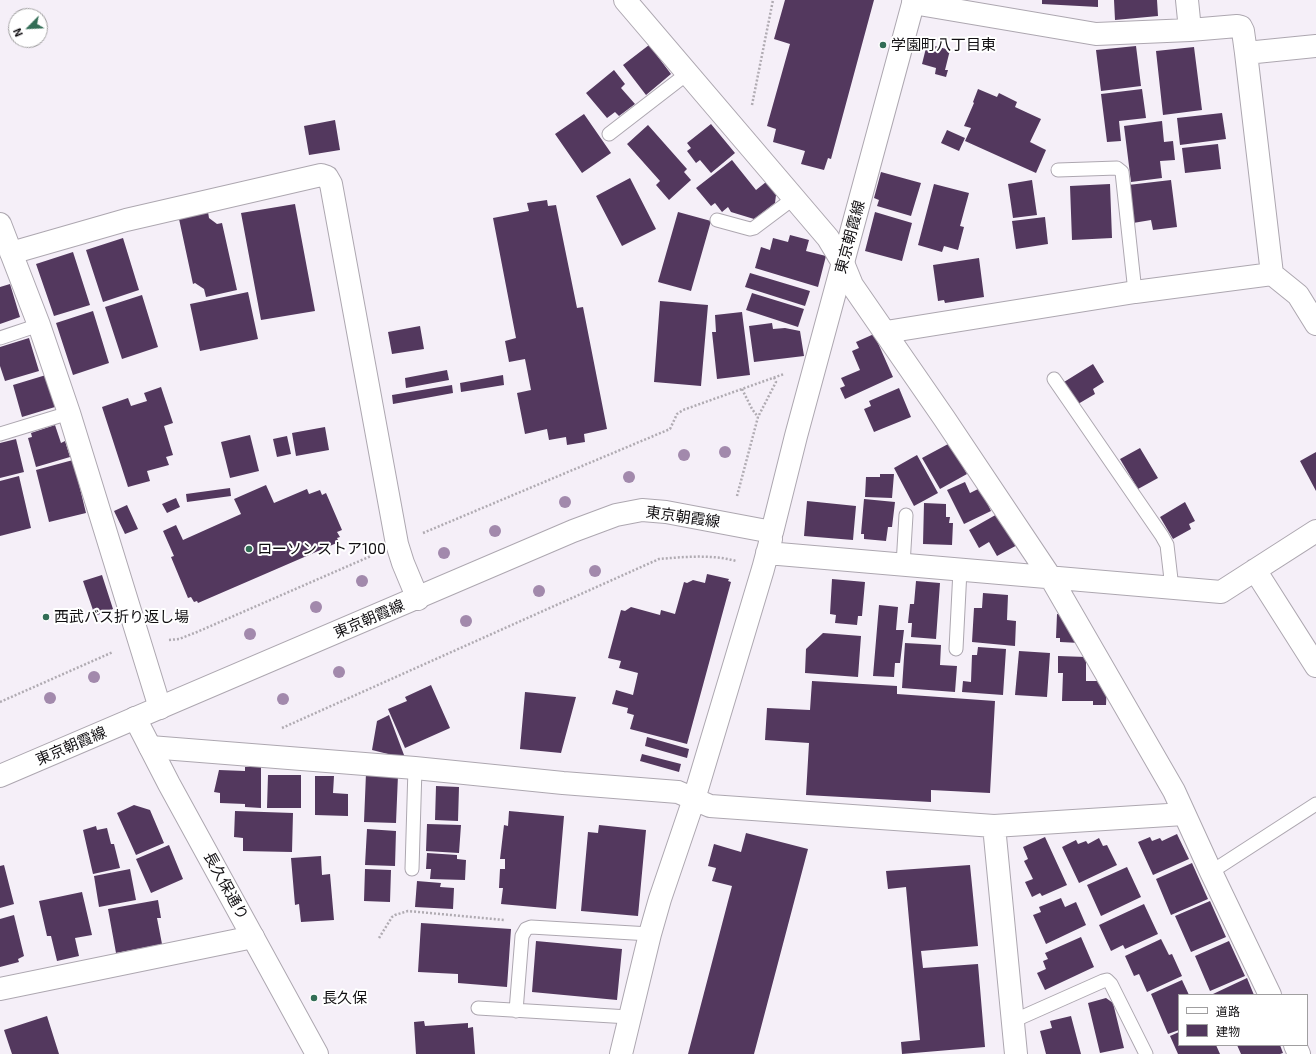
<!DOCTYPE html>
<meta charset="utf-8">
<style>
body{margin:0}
#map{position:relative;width:1316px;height:1054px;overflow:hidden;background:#f5eff8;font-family:"Exo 2","Noto Sans JP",sans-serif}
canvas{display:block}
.legend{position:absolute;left:1178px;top:994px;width:130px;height:52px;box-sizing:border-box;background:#fff;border:1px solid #a09fa0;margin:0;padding:5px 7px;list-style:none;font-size:12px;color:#110f12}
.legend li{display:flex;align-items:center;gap:8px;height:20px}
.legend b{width:20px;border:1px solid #a09fa0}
.north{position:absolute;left:8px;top:8px;width:40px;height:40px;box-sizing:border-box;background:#fff;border:1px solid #a09fa0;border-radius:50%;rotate:246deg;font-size:11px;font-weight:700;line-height:16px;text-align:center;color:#110f12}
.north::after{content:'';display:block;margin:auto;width:14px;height:18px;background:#326d56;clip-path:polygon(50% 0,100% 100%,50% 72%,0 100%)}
</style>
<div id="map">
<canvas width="1316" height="1054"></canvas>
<ul class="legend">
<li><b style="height:5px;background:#fff"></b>道路</li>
<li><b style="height:11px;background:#53385e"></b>建物</li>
</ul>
<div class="north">N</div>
</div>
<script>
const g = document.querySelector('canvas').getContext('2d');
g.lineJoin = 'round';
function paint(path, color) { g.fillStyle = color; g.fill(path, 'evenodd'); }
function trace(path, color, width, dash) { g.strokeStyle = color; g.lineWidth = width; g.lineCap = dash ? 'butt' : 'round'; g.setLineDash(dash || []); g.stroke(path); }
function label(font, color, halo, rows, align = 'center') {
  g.font = font + ' "Exo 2","Noto Sans JP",sans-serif'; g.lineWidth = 4; g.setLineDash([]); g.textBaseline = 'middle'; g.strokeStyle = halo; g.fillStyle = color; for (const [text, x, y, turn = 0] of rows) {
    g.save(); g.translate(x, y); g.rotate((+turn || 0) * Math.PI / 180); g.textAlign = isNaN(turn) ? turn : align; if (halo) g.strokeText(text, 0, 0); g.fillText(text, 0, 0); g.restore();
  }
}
const building = new Path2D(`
 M 785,0 L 874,0 L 831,159 L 828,158 L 824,170 L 801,164 L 805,151 L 773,142 L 776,129 L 767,126 L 790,44 L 774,39 Z
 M 1042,0 L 1098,0 L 1098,7 L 1042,4 Z
 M 1114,0 L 1157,0 L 1158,16 L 1115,20 Z
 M 927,44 L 950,50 L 945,70 L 948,70 L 946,77 L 935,74 L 936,68 L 922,64 Z
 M 649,45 L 671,74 L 646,95 L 623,65 Z
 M 1136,46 L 1141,86 L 1101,91 L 1096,50 Z
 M 1194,47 L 1202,110 L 1163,115 L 1156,51 Z
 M 614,70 L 625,84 L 621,88 L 635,104 L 619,116 L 615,112 L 607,118 L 586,93 Z
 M 978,89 L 997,97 L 999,93 L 1017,102 L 1015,107 L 1041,119 L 1030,142 L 1046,150 L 1036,173 L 965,141 L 971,128 L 964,126 L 974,103 L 973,102 Z
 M 1142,89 L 1146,118 L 1119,121 L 1121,141 L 1107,142 L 1101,94 Z
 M 1222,113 L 1226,139 L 1180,145 L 1177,118 Z
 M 584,114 L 611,153 L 582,173 L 555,134 Z
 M 335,120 L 340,150 L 309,155 L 304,126 Z
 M 1162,121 L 1164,142 L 1173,141 L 1175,160 L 1160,161 L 1162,178 L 1131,182 L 1124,126 Z
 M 711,124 L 735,153 L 711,173 L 700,160 L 696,163 L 687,151 L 691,148 L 687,143 Z
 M 648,125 L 687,169 L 684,172 L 691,180 L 669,200 L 656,185 L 660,181 L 627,144 Z
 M 947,130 L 965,138 L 959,151 L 941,143 Z
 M 1218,144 L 1221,169 L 1185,173 L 1182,148 Z
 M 732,160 L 756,190 L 766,182 L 776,195 L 775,203 L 754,219 L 731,212 L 728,207 L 722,212 L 715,203 L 711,206 L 696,188 Z
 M 881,172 L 921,183 L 911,216 L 877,206 L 879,200 L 874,198 Z
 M 630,178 L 656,229 L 622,246 L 596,196 Z
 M 1032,180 L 1037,215 L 1013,218 L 1008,184 Z
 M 1171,180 L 1177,227 L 1153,230 L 1151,220 L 1133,223 L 1128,185 Z
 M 934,184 L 969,193 L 960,226 L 964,227 L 958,250 L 944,246 L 942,252 L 918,245 Z
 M 1110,184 L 1112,238 L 1072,240 L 1070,186 Z
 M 547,200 L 548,206 L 556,205 L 577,308 L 583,307 L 607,429 L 584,434 L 585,442 L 567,445 L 566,437 L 549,440 L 547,429 L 525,434 L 517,393 L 531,390 L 525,359 L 509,362 L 505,341 L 516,338 L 493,218 L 529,211 L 527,203 Z
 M 295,204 L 315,311 L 261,320 L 241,213 Z
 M 208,212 L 209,218 L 217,224 L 222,223 L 237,290 L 206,297 L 204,289 L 195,283 L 193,284 L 179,219 Z
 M 678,212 L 711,221 L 691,291 L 658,282 Z
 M 875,212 L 912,223 L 902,261 L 865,251 Z
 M 1045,217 L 1048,244 L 1016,249 L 1012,221 Z
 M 790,235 L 809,240 L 806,251 L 826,256 L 818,287 L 755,268 L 761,247 L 770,250 L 773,238 L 788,242 Z
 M 123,238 L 139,290 L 103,302 L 86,250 Z
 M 73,252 L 90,305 L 54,316 L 36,264 Z
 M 979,258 L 984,297 L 945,303 L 944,300 L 938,301 L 933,265 Z
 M 750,273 L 810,291 L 805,306 L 745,287 Z
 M 10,284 L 20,317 L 0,324 L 0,287 Z
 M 248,292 L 258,339 L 200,351 L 190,304 Z
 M 752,293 L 804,309 L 798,327 L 746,310 Z
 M 142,295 L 158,347 L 122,359 L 105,307 Z
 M 660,301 L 708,305 L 701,386 L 654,382 Z
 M 93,311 L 109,363 L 73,375 L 56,323 Z
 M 742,312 L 750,375 L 717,379 L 712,332 L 716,332 L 715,315 Z
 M 772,323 L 773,329 L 785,328 L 800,331 L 804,356 L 754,362 L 749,326 Z
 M 420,326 L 424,349 L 392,354 L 388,332 Z
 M 874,334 L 893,377 L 845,399 L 840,388 L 845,386 L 841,378 L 860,370 L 852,351 L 859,348 L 856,342 Z
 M 29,338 L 39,371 L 5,381 L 0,366 L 0,347 Z
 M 1093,364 L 1104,382 L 1093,389 L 1095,394 L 1078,404 L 1064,382 Z
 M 447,370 L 449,380 L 406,388 L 405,378 Z
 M 46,375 L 55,407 L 22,417 L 13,385 Z
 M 503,375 L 504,385 L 461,392 L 460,383 Z
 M 452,385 L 453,393 L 393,404 L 392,395 Z
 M 161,387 L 173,423 L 164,426 L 173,455 L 166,457 L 169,465 L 147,471 L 150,481 L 128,487 L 102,407 L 128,398 L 131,406 L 147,401 L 144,393 Z
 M 899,388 L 911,417 L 874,432 L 864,409 L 871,406 L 869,401 Z
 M 55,425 L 61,443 L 65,441 L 70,457 L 36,467 L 28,438 L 32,437 L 31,433 Z
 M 325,427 L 329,450 L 296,456 L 292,433 Z
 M 250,435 L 259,471 L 230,478 L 221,442 Z
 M 287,436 L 291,454 L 277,457 L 273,439 Z
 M 16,439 L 24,472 L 0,478 L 0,443 Z
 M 950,443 L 967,474 L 940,489 L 922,458 Z
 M 1140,448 L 1158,478 L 1138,489 L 1120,459 Z
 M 1316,452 L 1316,491 L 1300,461 Z
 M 917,455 L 938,493 L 914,506 L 894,468 Z
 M 73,460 L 86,513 L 49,522 L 36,470 Z
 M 880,474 L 894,474 L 892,498 L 865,497 L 866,477 L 880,477 Z
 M 19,476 L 31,528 L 0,536 L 0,481 Z
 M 965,482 L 970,493 L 980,488 L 991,511 L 964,524 L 947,490 Z
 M 266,485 L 274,503 L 307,489 L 309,494 L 320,490 L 322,495 L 326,493 L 342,530 L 337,532 L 340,537 L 337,538 L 339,542 L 198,603 L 197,601 L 194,602 L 191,597 L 188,598 L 171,557 L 174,556 L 163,531 L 176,525 L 183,540 L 241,514 L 234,499 Z
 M 230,488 L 231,496 L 187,502 L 186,494 Z
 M 176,498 L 180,507 L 167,513 L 162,504 Z
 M 864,499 L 895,502 L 892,527 L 888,527 L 886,541 L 864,539 L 864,534 L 861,534 Z
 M 807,501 L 856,506 L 853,540 L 804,536 Z
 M 1185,502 L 1195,521 L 1189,524 L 1191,529 L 1173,539 L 1160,517 Z
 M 924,503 L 946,504 L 946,517 L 950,517 L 949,523 L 953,523 L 952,545 L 923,544 Z
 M 127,505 L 138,529 L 125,534 L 114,511 Z
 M 999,513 L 1021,543 L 997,556 L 989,542 L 979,548 L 969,530 Z
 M 707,574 L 729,579 L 728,581 L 731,582 L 687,744 L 630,729 L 634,715 L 627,713 L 628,708 L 612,704 L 616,690 L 633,695 L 638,673 L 619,668 L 621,661 L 608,658 L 621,610 L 625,611 L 631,607 L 660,615 L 661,610 L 675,614 L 684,582 L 687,583 L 693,580 L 705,583 Z
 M 102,575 L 113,609 L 95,616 L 83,581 Z
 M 832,579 L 865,582 L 862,616 L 858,616 L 857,625 L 835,623 L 836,615 L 830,614 Z
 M 916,581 L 940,583 L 936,639 L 911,637 L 912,623 L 908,623 L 910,604 L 914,604 Z
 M 983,593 L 1008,595 L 1007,620 L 1016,621 L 1015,646 L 972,642 L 974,608 L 982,608 Z
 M 879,605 L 898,607 L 896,630 L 904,630 L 900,663 L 895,663 L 894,677 L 873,676 Z
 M 1057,614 L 1065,615 L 1080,643 L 1060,642 L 1060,638 L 1056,638 Z
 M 823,633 L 861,636 L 858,677 L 805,673 L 806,649 Z
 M 905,643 L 941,645 L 940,665 L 957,666 L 955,692 L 902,688 Z
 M 978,647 L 1006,649 L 1003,695 L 962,692 L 963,681 L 971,682 L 972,655 L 977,655 Z
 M 1019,651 L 1050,653 L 1047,697 L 1015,695 Z
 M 1058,656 L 1086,657 L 1086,681 L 1107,681 L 1106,705 L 1093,705 L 1093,701 L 1062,701 L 1063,673 L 1058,673 Z
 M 812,681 L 897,686 L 897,694 L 995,701 L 990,793 L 931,790 L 931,802 L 806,795 L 809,743 L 765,740 L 767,708 L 810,710 Z
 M 431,685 L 450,728 L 405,748 L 388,709 L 407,701 L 405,697 Z
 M 525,692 L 576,697 L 561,753 L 520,749 Z
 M 389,715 L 404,755 L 400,757 L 372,750 L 377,721 Z
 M 647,737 L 689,749 L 687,758 L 645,746 Z
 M 642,754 L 681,764 L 679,772 L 640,761 Z
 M 245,767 L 261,767 L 261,808 L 245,807 L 245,804 L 220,803 L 220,793 L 214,792 L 219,770 L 245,771 Z
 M 366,773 L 398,775 L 396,823 L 364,822 Z
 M 268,775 L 301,775 L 301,808 L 267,808 Z
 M 315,776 L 334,776 L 333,793 L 348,794 L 348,816 L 315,815 Z
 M 436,786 L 459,787 L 458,821 L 435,820 Z
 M 134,805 L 150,810 L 164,843 L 136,855 L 117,813 Z
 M 235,811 L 293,813 L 292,852 L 243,851 L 243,838 L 234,837 Z
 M 509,811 L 564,816 L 556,909 L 501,904 L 503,888 L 499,888 L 500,869 L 505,869 L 505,859 L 500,859 L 504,825 L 508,826 Z
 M 427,824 L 461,825 L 459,853 L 426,851 Z
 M 599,825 L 646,830 L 638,916 L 581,911 L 588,832 L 598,833 Z
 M 96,826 L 97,830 L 107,828 L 111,844 L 114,844 L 120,868 L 93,874 L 83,830 Z
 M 367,829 L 396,831 L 395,866 L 365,865 Z
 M 746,833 L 808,849 L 754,1054 L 688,1054 L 732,886 L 712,881 L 716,868 L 708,866 L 714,844 L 741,852 Z
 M 1177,834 L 1189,859 L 1153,875 L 1138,842 L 1150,837 L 1152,841 L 1160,838 L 1162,841 Z
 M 1045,837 L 1067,885 L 1042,896 L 1040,893 L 1032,897 L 1025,882 L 1033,879 L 1024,861 L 1028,859 L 1023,847 Z
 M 1099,838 L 1103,846 L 1107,845 L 1117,865 L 1079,883 L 1062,847 L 1076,840 L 1078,844 L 1086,841 L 1088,844 Z
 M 169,845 L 183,879 L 151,893 L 136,859 Z
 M 427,853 L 457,855 L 457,859 L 466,860 L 465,880 L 430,879 L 431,869 L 426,869 Z
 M 321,856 L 322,875 L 330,874 L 334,920 L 301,922 L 299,904 L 295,905 L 291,858 Z
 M 1192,863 L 1208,899 L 1171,915 L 1156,879 Z
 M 4,865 L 14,904 L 0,908 L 0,866 Z
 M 970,865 L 978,946 L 921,951 L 923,968 L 978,964 L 985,1047 L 902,1054 L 901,1042 L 920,1040 L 906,887 L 888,889 L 886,871 Z
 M 1127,867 L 1141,897 L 1101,916 L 1087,885 Z
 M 130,869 L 136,900 L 99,907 L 94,876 Z
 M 365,869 L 391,870 L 390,902 L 364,901 Z
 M 417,881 L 441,883 L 440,887 L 454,888 L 453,909 L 415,907 Z
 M 82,892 L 92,935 L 75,938 L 79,956 L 57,961 L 51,936 L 47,936 L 39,901 Z
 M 1061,898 L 1065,907 L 1076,902 L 1086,925 L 1046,944 L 1033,915 L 1041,912 L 1039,907 Z
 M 158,900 L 161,918 L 157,918 L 162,944 L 116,953 L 108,909 Z
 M 1210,901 L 1226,937 L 1191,952 L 1175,916 Z
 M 1144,904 L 1158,934 L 1125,949 L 1123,945 L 1111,951 L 1099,925 Z
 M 14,915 L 24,956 L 18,959 L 19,962 L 0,967 L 0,919 Z
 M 421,923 L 511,929 L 507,987 L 458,983 L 458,974 L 418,972 Z
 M 1081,937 L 1094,967 L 1045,990 L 1037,973 L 1046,969 L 1043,961 L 1048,959 L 1045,953 Z
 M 1161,939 L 1169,955 L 1172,954 L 1182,976 L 1147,992 L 1139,974 L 1134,976 L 1125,956 Z
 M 536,941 L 622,949 L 617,1000 L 532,992 Z
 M 1229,941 L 1245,976 L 1210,991 L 1195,956 Z
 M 1247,978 L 1254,995 L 1213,995 L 1213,994 Z
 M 1182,980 L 1189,995 L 1179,995 L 1179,1030 L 1168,1034 L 1151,994 Z
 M 1106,998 L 1113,1003 L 1124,1048 L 1100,1053 L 1088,1003 Z
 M 47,1016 L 59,1054 L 12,1054 L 4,1030 Z
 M 1071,1016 L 1081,1054 L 1046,1054 L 1040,1031 L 1052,1028 L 1050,1021 Z
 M 424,1021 L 425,1026 L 468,1023 L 468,1028 L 473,1027 L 475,1054 L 416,1054 L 414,1022 Z
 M 1179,1032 L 1179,1045 L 1216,1045 L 1220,1054 L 1178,1054 L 1170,1036 Z
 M 1237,1045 L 1280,1045 L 1283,1053 L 1280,1054 L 1241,1054 Z`);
const path = new Path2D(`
 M 752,105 L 773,0
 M 742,389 L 752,409 L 758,417
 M 737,496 L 758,417 L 776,382 L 774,377
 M 423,533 L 670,429 L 677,414 L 683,410 L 784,374
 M 169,640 L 179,639 L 197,632 L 371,556
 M 0,702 L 113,652
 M 282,728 L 659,559 C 684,557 711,554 736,561
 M 379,938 L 392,917 L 395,915 L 408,911 L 504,920`);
const service = new Path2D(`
 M 609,134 L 688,73
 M 1058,170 L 1117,168 L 1122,172 L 1135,292
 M 717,220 L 750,229 L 754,228 L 794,198
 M 0,338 L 39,325
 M 1054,379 L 1162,536 L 1167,545 L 1172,588
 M 0,434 L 69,413
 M 903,565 L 906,515
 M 956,649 L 960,570
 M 412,869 L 415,768
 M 1211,872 L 1316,804
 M 478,1008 L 629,1017
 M 516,1011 L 522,936 L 526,929 L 531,927 L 650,934
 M 1013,1021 L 1103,981 L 1107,980 L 1111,984 L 1146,1054`);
const minor = new Path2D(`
 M 625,0 L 828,238 L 843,263 L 852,285 L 944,418 L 1051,578 L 1174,791 L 1211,872 L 1270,995
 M 1187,0 L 1190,30
 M 913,3 L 1096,34 L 1190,30 L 1237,26 L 1241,27 L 1243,31 L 1246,53 L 1316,46
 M 1246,53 L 1272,274 L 1298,295 L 1316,324
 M 0,224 L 39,325 L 69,413 L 160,708
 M 11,253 L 126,220 L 321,175 L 327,177 L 331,184 L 397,544 L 403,563 L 418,599
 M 886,332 L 1135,292 L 1272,274
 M 767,553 L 1221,592 L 1316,531
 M 1255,570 L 1316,666
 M 150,747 L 415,768 L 563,783 L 678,792 L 710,806 L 994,826 L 1184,814
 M 994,826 L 1016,1054
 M 0,989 L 253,937
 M 1295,1045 L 1299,1054
 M 621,1054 L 650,934 L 660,899 L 694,799 L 763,569 L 771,539`);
const tertiary = new Path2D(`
 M 135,718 L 169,784 L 317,1054`);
const secondary = new Path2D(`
 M 0,776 L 573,531 L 616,515 L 642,510 L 666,512 L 772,532 L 796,436 L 914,0`);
const trees = [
 [725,452],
 [684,455],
 [629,477],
 [565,502],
 [495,531],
 [444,553],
 [595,571],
 [362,581],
 [539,591],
 [316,607],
 [466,621],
 [250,634],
 [339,672],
 [94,677],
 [50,698],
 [283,699]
];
const markers = [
 [883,45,4,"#326d56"],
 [249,549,4,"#326d56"],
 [46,617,4,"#326d56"],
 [314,998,4,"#326d56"]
];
const poiNames = [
 ["学園町八丁目東",891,45],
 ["ローソンストア100",257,549],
 ["西武バス折り返し場",54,617],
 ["長久保",322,998]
];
const streetNames = [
 ["東京朝霞線",850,237,-75],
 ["東京朝霞線",683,517,8],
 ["東京朝霞線",369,619,-23],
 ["東京朝霞線",71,746,-23],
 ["長久保通り",226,886,61]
];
paint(building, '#53385e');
trace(service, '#ada7b0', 15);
trace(minor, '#ada7b0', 24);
trace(tertiary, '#ada7b0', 24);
trace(secondary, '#ada7b0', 24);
trace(path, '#b0abb2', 2.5, [2, 2]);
trace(service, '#fff', 13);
trace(minor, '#fff', 22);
trace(tertiary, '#fff', 22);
trace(secondary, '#fff', 22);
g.fillStyle = '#a289ac';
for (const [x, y] of trees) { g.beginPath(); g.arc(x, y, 6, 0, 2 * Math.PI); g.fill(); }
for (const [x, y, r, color] of markers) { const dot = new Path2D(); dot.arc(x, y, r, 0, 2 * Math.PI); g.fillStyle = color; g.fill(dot); trace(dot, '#fff', 1.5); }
label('15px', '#110f12', '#fff', poiNames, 'left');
label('15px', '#110f12', '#fff', streetNames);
</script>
